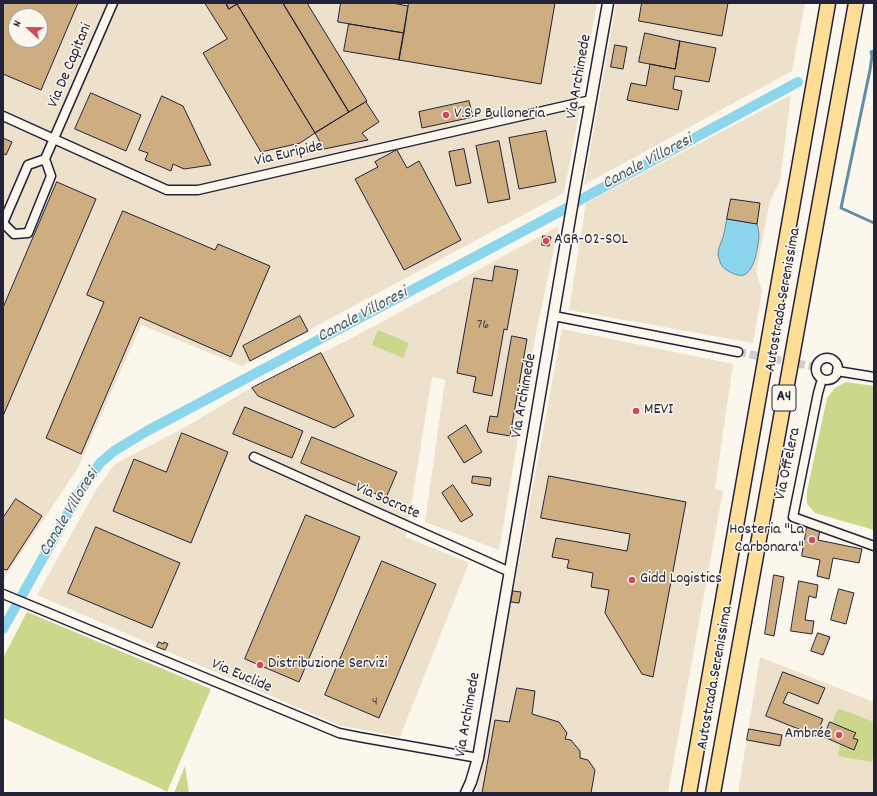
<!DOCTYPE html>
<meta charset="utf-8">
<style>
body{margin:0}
#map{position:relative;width:877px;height:796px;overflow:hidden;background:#fbf7ec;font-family:Dekko,sans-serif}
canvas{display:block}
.frame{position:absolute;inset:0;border:4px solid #22223b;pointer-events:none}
.north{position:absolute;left:8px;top:8px;width:40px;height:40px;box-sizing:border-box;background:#fbf7ec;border:1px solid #a4a2a5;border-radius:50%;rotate:292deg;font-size:11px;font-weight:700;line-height:16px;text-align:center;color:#22223b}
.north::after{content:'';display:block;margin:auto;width:14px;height:18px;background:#d1495b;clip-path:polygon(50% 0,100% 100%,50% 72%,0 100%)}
</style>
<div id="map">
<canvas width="877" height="796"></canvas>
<div class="frame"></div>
<div class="north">N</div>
</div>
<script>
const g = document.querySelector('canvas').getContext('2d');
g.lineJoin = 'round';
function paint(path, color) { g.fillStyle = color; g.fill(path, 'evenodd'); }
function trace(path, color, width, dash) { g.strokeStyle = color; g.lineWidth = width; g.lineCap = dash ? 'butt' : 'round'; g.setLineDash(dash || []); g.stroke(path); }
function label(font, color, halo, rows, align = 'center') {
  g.font = font + ' Dekko,sans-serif'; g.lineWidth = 3; g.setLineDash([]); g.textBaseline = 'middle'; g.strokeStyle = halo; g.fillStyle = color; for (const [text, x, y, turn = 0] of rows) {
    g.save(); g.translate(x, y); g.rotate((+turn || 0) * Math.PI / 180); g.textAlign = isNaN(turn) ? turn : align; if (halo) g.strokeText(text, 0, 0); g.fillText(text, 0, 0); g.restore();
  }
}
const built = new Path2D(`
 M 3,3 L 597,3 L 580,94 L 579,114 L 564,193 L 242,366 L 141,325 L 78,468 L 3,580 ZM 16,16 L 40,16 L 40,40 L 16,40 Z
 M 616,3 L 805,3 L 792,71 L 584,185 Z
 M 791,95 L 780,181 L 770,201 L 756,271 L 762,291 L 753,343 L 569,310 L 586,203 Z
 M 559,226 L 536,333 L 499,550 L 425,522 L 445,380 L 432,377 L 406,537 L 469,563 L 400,737 L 338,725 L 37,595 L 96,490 L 115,464 L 189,425 L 244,392 L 350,339 Z
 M 562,329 L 733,364 L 715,489 L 723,491 L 668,793 L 476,793 Z
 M 760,657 L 874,702 L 874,793 L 738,793 Z`);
const green = new Path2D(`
 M 378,330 L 409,343 L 403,358 L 372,345 Z
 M 846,382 L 874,386 L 874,530 L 815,513 L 807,504 L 807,491 L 827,398 L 835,388 Z
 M 27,612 L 211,689 L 167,792 L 160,788 L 3,718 L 3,658 Z
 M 839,709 L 843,710 L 874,722 L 874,749 L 872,762 L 838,756 L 840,744 L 854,750 L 858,740 L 853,738 L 855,733 L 832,723 L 836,712 Z
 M 185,766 L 189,793 L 174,793 Z`);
const water = new Path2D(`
 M 727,219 L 757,224 C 758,228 759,232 759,236 C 758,246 755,270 744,275 C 738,277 726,271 722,266 C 720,263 719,258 718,255 C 718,248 721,243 723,237 C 725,231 725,225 727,219 Z`);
const stream = new Path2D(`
 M 874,51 L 871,52 L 872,56 L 870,70 L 841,208 L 874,223`);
const canal = new Path2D(`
 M 3,629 L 81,490 L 100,463 L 114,451 L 147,431 L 561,211 L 589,195 L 798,82`);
const building = new Path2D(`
 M 3,3 L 78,3 L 41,90 L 3,74 ZM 16,16 L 40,16 L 40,40 L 16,40 Z
 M 205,3 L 226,3 L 229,9 L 237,4 L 315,133 L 300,143 L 261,152 L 203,53 L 227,39 Z
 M 226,3 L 238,3 L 229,9 Z
 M 238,3 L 283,3 L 349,112 L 315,133 L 237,4 Z
 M 283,3 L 307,3 L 367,101 L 349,112 Z
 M 341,3 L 392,3 L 408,6 L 404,33 L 338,22 Z
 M 409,3 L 555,3 L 541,84 L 399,60 Z
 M 642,3 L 728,3 L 722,36 L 639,21 Z
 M 349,24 L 404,33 L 399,60 L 344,51 Z
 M 645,33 L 680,41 L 675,69 L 639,62 Z
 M 680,41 L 716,48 L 709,82 L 675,76 L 673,89 L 682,91 L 678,110 L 627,100 L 631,83 L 646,86 L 650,64 L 675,69 Z
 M 615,45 L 627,47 L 623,69 L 611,67 Z
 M 91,93 L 141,115 L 126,151 L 75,129 Z
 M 162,96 L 183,106 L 211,165 L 184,169 L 173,164 L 171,171 L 145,160 L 148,153 L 139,150 Z
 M 469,101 L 473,117 L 422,128 L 419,112 Z
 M 366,102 L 379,122 L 362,133 L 368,140 L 324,149 L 315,133 Z
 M 546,131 L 556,182 L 519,189 L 509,138 Z
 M 3,138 L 12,142 L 6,155 L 3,153 Z
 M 499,141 L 510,199 L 488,203 L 476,146 Z
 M 464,149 L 471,183 L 456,186 L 449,152 Z
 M 397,150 L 407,168 L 419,161 L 461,240 L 404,270 L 355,179 L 378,167 L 375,162 Z
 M 57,182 L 96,199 L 3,416 L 3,308 Z
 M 731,199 L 760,203 L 757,224 L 727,219 Z
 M 123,211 L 215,250 L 218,244 L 270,266 L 231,357 L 140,317 L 81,454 L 46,438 L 104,302 L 87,295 Z
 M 543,236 L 551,237 L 549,246 L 542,245 Z
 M 495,266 L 518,270 L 507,330 L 504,329 L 492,396 L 473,392 L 476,377 L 457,373 L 474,278 L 492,281 Z
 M 300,316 L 308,331 L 250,361 L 243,346 Z
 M 512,336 L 527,339 L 510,436 L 487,432 L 490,416 L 497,417 Z
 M 321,353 L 354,416 L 334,428 L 258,396 L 252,388 Z
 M 245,407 L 303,431 L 292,458 L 233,434 Z
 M 466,425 L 482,452 L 464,463 L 448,437 Z
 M 182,433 L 228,452 L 191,543 L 113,511 L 134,459 L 166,472 Z
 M 312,437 L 397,472 L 386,498 L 301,463 Z
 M 473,476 L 491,478 L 490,486 L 472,483 Z
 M 549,476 L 686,502 L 653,677 L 642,674 L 605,613 L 609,590 L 591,587 L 593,573 L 567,568 L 569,560 L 552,557 L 556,538 L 627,551 L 630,534 L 541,518 Z
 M 453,485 L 473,515 L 461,522 L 442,493 Z
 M 16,499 L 42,516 L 7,570 L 3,569 L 3,518 Z
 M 306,515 L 360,537 L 299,682 L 245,659 Z
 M 96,527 L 180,563 L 152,628 L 68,593 Z
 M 807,527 L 820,530 L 818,540 L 862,549 L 859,563 L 833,558 L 829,579 L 817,576 L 820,560 L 802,556 Z
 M 382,561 L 436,584 L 379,718 L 325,695 Z
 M 774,575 L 784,577 L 774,636 L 765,634 Z
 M 799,581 L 818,585 L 816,598 L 809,596 L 805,620 L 814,621 L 812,634 L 791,631 Z
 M 839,589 L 854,593 L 846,624 L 831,620 Z
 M 513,591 L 521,592 L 519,603 L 511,602 Z
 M 818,633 L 830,637 L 823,655 L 811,651 Z
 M 159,642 L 163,644 L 164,642 L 168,644 L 165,650 L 157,647 Z
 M 783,672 L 825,688 L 818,704 L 788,692 L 783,703 L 823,719 L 816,736 L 766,716 Z
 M 517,688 L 535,691 L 532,714 L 559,722 L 567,733 L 565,739 L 571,740 L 580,751 L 580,758 L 588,760 L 595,770 L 591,793 L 482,793 L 495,720 L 509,722 Z
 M 830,722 L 856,733 L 853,738 L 858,740 L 854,750 L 824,737 Z
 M 749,729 L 782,735 L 780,746 L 747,740 Z`);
const minorTunnel = new Path2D(`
 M 738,352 L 816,367`);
const minor = new Path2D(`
 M 3,116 L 167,190 L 198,190 L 591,100
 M 45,159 L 51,176 L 28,233 L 14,234 L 3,223 L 28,165 L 45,159 L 113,3
 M 554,316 L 738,352
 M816 369a11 11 0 1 1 22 0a11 11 0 1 1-22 0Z
 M 837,371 L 874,377
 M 822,379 L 818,393 L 793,517 L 874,546
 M 254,457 L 510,572
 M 3,594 L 339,733 L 359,737 L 478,758`);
const tertiary = new Path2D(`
 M 466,793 L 471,782 L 478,758 L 575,189 L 608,3`);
const motorway = new Path2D(`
 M 689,793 L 828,3
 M 713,793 L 856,3`);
const markers = [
 [446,115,4,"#d1495b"],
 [546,241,4,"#d1495b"],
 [636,411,4,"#d1495b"],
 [812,540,4,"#d1495b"],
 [632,580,4,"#d1495b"],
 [260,665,4,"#d1495b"],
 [839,735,4,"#d1495b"]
];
const numberNames = [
 ["76",483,326],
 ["4",375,703]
];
const shields = [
 [784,398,24]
];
const shieldNames = [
 ["A4",784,398]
];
const streetNames = [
 ["Via De Capitani",71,66,-67],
 ["Via Archimede",580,77,-80],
 ["Via Euripide",289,155,-13],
 ["Autostrada Serenissima",784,300,-80],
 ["Via Archimede",525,396,-80],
 ["Via Offelera",789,464,-78],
 ["Via Socrate",387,502,24],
 ["Via Euclide",241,677,23],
 ["Autostrada Serenissima",716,678,-80],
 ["Via Archimede",469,715,-80]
];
const poiNames = [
 ["V.S.P Bulloneria",454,115],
 ["AGR-02-SOL",554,241],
 ["MEVI",644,411],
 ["Hosteria \"La",804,531,"right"],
 ["Carbonara\"",804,549,"right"],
 ["Gidd Logistics",640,580],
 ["Distribuzione Servizi",268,665],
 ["Ambrée",831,735,"right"]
];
const waterNames = [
 ["Canale Villoresi",648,163,-28],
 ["Canale Villoresi",363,316,-28],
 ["Canale Villoresi",70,513,-59]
];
paint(built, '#eee1cc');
paint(green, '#cbd78a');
paint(water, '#8bd6ec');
trace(water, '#618ea5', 1);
trace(stream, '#618ea5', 3);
trace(canal, '#8bd6ec', 10);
paint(building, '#cead81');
trace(building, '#22223b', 1);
trace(minorTunnel, '#d0ccc9', 8, [8, 4]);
trace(minor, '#22223b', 11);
trace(tertiary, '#22223b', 13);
trace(motorway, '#22223b', 17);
trace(minor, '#fbf7ec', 8);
trace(tertiary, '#fbf7ec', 10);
trace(motorway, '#fedd96', 14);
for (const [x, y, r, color] of markers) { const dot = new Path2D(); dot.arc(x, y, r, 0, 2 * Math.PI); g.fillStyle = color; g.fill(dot); trace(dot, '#fbf7ec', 1.5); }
label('14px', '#4d454c', null, numberNames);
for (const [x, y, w] of shields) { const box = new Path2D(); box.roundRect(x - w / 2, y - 13, w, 26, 3); g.fillStyle = '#fbf7ec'; g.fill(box); trace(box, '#22223b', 1); }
label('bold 15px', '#22223b', null, shieldNames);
label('16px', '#22223b', '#fbf7ec', streetNames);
label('16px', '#22223b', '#fbf7ec', poiNames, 'left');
label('italic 17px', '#425870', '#fbf7ec', waterNames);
</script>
